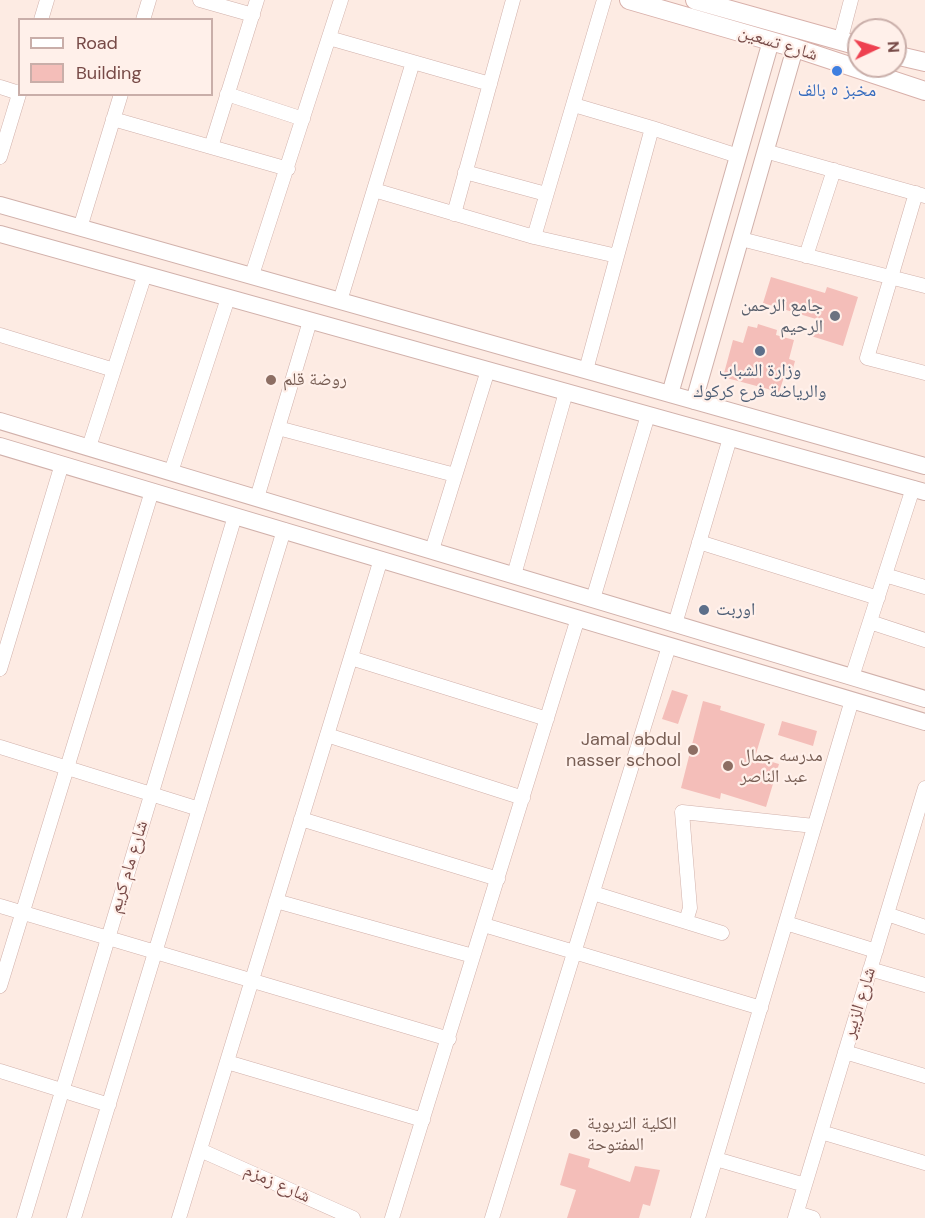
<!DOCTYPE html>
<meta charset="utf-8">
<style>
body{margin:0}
#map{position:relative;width:925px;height:1218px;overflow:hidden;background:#fdebe3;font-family:"DM Sans",sans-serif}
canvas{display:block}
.legend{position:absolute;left:18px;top:18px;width:195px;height:78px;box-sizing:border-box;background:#fff0ea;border:2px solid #c9aea9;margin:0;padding:8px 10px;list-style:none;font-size:18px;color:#774a47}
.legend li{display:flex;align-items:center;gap:12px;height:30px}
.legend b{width:30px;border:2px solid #c9aea9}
.north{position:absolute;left:847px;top:18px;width:60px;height:60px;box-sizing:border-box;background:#fff0ea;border:2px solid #c9aea9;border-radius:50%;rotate:86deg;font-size:16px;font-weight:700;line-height:24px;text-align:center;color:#774a47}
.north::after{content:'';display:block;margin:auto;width:21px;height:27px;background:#ee4150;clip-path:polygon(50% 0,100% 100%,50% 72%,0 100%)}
</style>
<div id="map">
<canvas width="925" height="1218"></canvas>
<ul class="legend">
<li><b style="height:8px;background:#fff"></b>Road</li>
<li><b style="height:16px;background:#f4beb9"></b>Building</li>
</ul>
<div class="north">N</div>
</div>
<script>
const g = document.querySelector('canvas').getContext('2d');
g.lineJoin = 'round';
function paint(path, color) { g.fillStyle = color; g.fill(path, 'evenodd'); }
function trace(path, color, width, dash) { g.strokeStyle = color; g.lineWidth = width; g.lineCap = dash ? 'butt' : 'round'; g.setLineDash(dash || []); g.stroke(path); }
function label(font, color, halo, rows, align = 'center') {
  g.font = font + ' "DM Sans","Noto Naskh Arabic",sans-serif'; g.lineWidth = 4.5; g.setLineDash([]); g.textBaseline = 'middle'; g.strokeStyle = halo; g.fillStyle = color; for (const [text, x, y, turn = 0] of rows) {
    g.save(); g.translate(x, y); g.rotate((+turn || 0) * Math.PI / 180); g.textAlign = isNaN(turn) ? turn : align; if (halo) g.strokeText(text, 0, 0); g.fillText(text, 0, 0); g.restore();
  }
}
const building = new Path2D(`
 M 771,277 L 825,293 L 827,287 L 858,297 L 843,346 L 811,336 L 816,319 L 763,303 Z
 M 758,324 L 777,330 L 776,335 L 794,340 L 789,359 L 795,361 L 792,372 L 786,371 L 779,392 L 723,377 L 733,340 L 743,343 L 748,326 L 757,328 Z
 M 672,690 L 688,695 L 678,724 L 662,719 Z
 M 703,701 L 721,706 L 720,710 L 765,724 L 755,757 L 779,764 L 766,807 L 721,793 L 720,799 L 681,788 Z
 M 782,721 L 817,731 L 813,746 L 778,735 Z
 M 569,1153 L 590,1159 L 588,1167 L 630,1182 L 635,1166 L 660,1170 L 650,1206 L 643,1204 L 639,1218 L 567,1218 L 576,1190 L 560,1185 Z`);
const minor = new Path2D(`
 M 200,0 L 253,15
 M 41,20 L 47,0
 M 143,20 L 149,0
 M 329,38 L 490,84
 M 840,42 L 851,0
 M 0,87 L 19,93
 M 227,94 L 303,119
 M 574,105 L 652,128 L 586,370
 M 113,119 L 288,169
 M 652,128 L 738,156
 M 211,147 L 257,0
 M 765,151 L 925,196
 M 0,157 L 20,91
 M 465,172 L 546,194
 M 374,190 L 534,237 L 617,256
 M 916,193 L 867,358 L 925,373
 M 454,214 L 513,0
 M 80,228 L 121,94
 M 534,237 L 604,0
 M 741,239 L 925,286
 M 806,256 L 834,170
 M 252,275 L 341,0
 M 340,301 L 413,62
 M 0,335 L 114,370
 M 278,428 L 455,475
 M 89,447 L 145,274
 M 171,472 L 228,298
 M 257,498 L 310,321
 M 699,542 L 878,598
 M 432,550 L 488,370
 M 514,575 L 566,392
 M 885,575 L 925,587
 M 593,599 L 648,415
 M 870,622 L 925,640
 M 675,624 L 730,438
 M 351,658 L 547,719
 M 0,669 L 62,464
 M 852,677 L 913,488
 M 327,735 L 523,798
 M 0,747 L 199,809
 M 301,819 L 498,879
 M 593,893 L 722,933
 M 276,901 L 473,956
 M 0,906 L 449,1039
 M 887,914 L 925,927
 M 686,921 L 690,908 L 682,812 L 814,826
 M 786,923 L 876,951
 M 484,925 L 761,1008
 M 870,969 L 925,985
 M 0,986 L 152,491
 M 845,1052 L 925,1076
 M 227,1062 L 423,1120
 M 0,1071 L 109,1105
 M 821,1132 L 925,1163
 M 200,1150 L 353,1218
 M 716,1159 L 805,1185
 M 797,1213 L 813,1218
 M 24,1218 L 235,516
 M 74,1218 L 284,530
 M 179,1218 L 381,559
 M 392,1218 L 578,618
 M 492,1218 L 669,646
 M 698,1218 L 852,700
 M 795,1218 L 925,788`);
const tertiary = new Path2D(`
 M 0,205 L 925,466
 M 0,234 L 925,492
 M 670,394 L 771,41
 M 694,401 L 795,48
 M 0,421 L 925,699
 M 0,446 L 925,722`);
const secondary = new Path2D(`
 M 629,0 L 795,48 L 925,91
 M 695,0 L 859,46
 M 895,55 L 925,62`);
const markers = [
 [837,71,6,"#3f7fe0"],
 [835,316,6,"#6b7280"],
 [760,351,6,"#5c6f8a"],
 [271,380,6,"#8d6e63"],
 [704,610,6,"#5c6f8a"],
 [693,750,6,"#8d6e63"],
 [728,766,6,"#8d6e63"],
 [575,1134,6,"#8d6e63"]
];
const streetNames = [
 ["شارع تسعين",778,44,17],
 ["شارع مام كريم",129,867,-73],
 ["شارع الزبير",860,1003,-73],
 ["شارع زمزم",277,1184,24]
];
const shopNames = [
 ["مخبز ٥ بالف",837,91]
];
const worshipNames = [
 ["جامع الرحمن",823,306],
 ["الرحيم",823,327]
];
const serviceNames = [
 ["وزارة الشباب",760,371],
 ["والرياضة فرع كركوك",760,392],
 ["اوربت",716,610,"left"]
];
const educationNames = [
 ["روضة قلم",283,380],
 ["Jamal abdul",681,740,"right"],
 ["nasser school",681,761,"right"],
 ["مدرسه جمال",740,756],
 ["عبد الناصر",740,777],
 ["الكلية التربوية",587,1124],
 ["المفتوحة",587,1145]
];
paint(building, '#f4beb9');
trace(minor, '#d1b1ab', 15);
trace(tertiary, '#d1b1ab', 18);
trace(secondary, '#d8b0aa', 20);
trace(minor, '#fff', 14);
trace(tertiary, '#fff', 16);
trace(secondary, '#fff', 18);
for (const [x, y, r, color] of markers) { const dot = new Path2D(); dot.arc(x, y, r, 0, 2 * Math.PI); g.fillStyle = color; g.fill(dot); trace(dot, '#fff0ea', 2); }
label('18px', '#774a47', '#fff0ea', streetNames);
label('18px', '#366cbe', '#fff0ea', shopNames);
label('18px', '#5b616d', '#fff0ea', worshipNames, 'right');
label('18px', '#4e5e75', '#fff0ea', serviceNames);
label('18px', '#785e54', '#fff0ea', educationNames, 'left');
</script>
